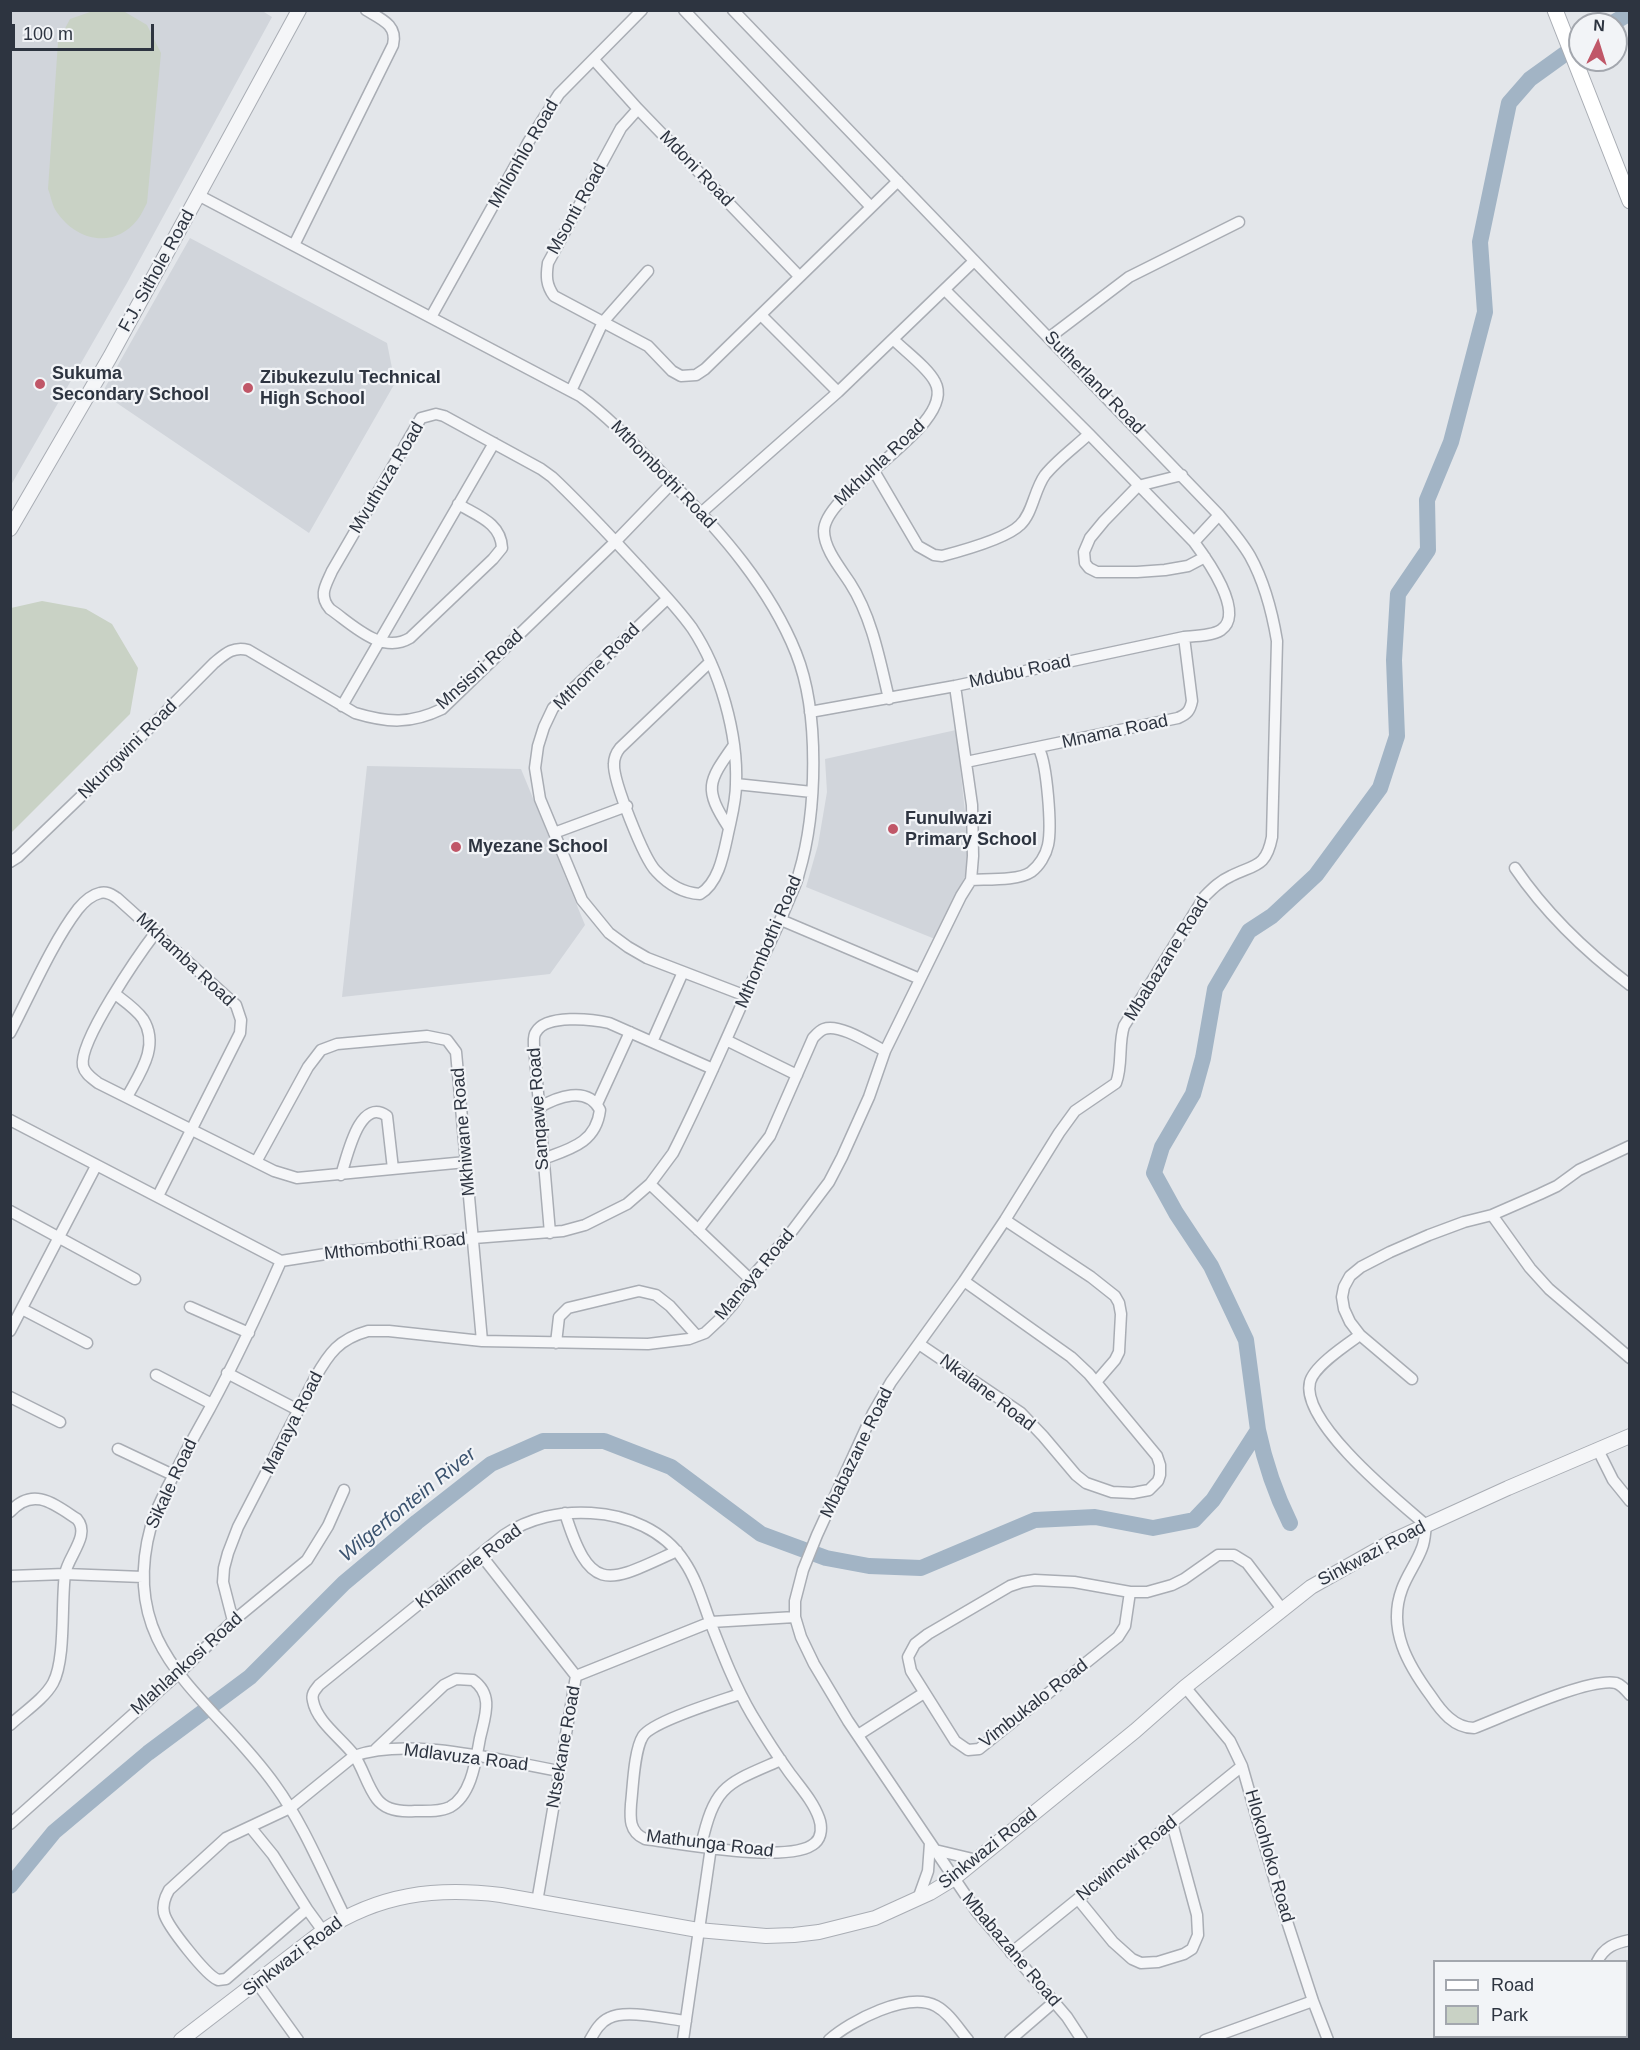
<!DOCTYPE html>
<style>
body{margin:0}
#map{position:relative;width:1640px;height:2050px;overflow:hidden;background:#e3e6ea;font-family:Arial,sans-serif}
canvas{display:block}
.frame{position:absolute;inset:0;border:12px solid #2d3440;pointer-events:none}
.legend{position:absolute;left:1433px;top:1960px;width:195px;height:78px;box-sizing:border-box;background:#f2f4f7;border:2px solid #a3a7ae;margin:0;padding:8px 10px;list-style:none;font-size:18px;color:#2d3440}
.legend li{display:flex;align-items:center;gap:12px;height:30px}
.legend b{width:30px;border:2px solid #a3a7ae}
.north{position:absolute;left:1568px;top:12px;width:60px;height:60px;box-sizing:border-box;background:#f2f4f7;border:2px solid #a3a7ae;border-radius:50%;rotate:4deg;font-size:16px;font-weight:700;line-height:24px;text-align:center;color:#2d3440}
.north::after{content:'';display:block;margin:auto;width:21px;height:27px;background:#c05768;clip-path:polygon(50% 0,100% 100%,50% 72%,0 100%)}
.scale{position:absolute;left:12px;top:24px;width:142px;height:27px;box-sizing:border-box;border:3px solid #2d3440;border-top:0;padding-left:8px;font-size:18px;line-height:21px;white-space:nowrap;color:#2d3440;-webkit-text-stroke:4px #f2f4f7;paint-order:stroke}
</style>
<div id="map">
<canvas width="1640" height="2050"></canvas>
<div class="frame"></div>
<ul class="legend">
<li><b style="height:8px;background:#fff"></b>Road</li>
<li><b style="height:16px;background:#c9d2c5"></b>Park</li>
</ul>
<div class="north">N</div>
<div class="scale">100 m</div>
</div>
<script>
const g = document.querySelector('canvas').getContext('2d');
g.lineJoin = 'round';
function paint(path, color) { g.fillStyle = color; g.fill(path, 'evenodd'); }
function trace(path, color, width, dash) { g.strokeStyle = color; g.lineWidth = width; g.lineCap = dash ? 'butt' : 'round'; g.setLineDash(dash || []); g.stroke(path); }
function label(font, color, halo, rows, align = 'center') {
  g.font = font + ' Arial,sans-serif'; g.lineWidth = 4.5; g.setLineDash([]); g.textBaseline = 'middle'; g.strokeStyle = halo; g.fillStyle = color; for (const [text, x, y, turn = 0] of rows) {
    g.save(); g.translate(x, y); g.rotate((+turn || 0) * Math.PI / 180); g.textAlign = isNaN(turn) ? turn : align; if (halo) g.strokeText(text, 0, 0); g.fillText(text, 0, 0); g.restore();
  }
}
const built = new Path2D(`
 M 11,11 L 265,11 L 264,12 L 272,17 L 127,283 L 11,485 Z
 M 190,238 L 387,343 L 395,383 L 309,533 L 102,393 Z
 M 956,730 L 965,812 L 968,870 L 935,939 L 806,887 L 818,845 L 827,792 L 825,759 Z
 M 367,766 L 521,769 L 585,925 L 550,974 L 342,997 Z`);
const green = new Path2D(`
 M 118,10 L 125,12 L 147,25 L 161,53 L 147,203 C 144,208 142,214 138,219 C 114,250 76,241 56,211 C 52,205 51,196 48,189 L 58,42 L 70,19 L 93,11 Z
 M 42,601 L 86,609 L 112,624 L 138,668 L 130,714 L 11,833 L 11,608 Z`);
const river = new Path2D(`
 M 1611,24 L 1630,13
 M 1258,1430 C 1265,1463 1275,1493 1290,1523
 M 10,1886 L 54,1832 L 148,1753 L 250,1677 L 344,1583 L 417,1522 L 491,1464 L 543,1441 L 604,1441 L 671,1467 L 761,1534 L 826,1558 L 869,1566 L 921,1568 L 1035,1520 L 1095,1517 L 1153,1528 L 1194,1520 L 1213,1500 L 1258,1430 L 1246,1340 L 1211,1266 L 1176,1213 L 1154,1173 L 1162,1147 L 1193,1094 L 1203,1058 L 1215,989 L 1249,931 L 1272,916 L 1316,875 L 1380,788 L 1397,736 L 1394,660 L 1398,594 L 1428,550 L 1427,500 L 1451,442 L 1485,312 L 1480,242 L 1509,103 L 1530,79 L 1580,43`);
const minor = new Path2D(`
 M 684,10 L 871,207
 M 733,10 L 1219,515 C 1230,528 1242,542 1250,556 C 1265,583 1272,611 1277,641 L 1272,837 C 1266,868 1255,864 1231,876 C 1220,881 1213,888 1205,896 L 1124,1026 C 1118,1044 1123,1065 1116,1083 L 1075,1111 L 1059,1133 L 1005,1220 L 964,1281 L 891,1382 L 873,1413 L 817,1535 L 803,1570 L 795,1601 L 795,1617 L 801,1637 L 814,1664 L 848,1721 L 977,1912 L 1067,2017 L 1082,2040
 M 594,60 L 638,109 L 799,276
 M 638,109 L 621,128 L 548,263 C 546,276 546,285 554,296 L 648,346 L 672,371 L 681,376 L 696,375 L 705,369 L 898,181
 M 294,245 L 393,45 C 398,25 381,19 366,10
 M 761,315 L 838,392
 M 431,317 L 529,141 L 559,94 L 642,10
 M 1050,337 L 1129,277 L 1239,222
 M 571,391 L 603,322 L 648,271
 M 874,471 L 918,546 L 934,555 L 942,556 C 961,551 1006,539 1020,525 C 1033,513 1034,490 1045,475 C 1057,460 1075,447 1089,434
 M 1182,475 L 1138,486 L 1104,521 L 1090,538 L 1084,552 L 1085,563 L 1089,568 L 1097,572 L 1137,572 L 1165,570 L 1188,566 L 1205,557
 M 458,504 C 478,516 501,523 502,548 L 493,559 L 410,638 C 381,655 352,624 330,609 C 318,595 326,585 332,571 L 421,418 L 436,414 L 444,416 L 541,469 L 552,477 C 583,506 612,538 641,569 C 658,588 677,607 692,628 C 720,670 738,734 736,784 C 736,800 732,815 729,829 C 724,851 720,882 700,894 C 682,893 668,884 656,871 C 644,859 613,781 614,764 C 614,758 616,753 620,748 L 709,663
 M 702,512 L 838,392 L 974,261
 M 1194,542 L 1219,515
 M 667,599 L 553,708 L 544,727 L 538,746 L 535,768 L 540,799 L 582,900 L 609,933 L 628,947 L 647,958 L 746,996
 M 889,699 C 880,661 872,617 850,583 C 841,569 824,549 824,531 C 824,490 959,425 935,382 C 928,368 906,352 894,340
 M 342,706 L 494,443
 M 810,712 L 955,686 L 1184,637 C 1195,636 1212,636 1221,630 C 1246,613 1206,558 1194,542 L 1089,434 L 945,290
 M 966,762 L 1178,718 C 1187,714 1190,711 1192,701 L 1184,637
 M 736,784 L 812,792
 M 729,828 C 703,788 708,782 734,745
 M 554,833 L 627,806
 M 10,862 L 18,857 L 95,783 L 214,663 C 225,654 233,646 248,650 L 355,713 C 388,723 411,724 442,709 L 616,541 L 672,483
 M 1515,868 C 1547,915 1585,951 1630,985
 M 971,880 C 987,879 1018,881 1031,872 C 1039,866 1046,855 1048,845 C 1052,827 1047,765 1039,749
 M 781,920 L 920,979
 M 156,932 C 140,953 78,1042 83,1066 C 85,1074 92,1078 98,1083 L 274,1171 L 297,1178 L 466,1162
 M 115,994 C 124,1001 136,1009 143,1019 C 160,1046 140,1073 127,1097
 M 10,1033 C 30,995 52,943 78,909 C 83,903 91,895 100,893 C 107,891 112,895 117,898 L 236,1005 L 241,1020 L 240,1033 L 158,1196
 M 726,1040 L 797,1075
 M 652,1042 L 683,972
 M 597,1104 L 630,1032
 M 538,1108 C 557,1097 587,1085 600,1110 C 596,1143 570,1149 543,1159
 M 10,1120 L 281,1261 L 332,1253 L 474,1238 L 563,1231 L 585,1225 L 627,1204 L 650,1184 L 673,1153 C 699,1102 722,1049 745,997 C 759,965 775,934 788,902 C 792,892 797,883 799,873 C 817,812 820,713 796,653 C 770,588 721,532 672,483 C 641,452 614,421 580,396 L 198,195
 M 256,1162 L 308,1067 L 321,1050 L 337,1044 L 427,1036 L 447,1040 L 456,1052 L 457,1063 L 482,1341
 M 341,1175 C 347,1158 359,1096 387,1116 L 393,1169
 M 650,1184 L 750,1279
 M 10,1211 L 135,1279
 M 1492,1215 L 1530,1268 L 1549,1289 L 1630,1358
 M 1005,1220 L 1091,1277 L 1115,1296 L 1119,1303 L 1121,1314 L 1119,1352 L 1115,1360 L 1096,1382
 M 698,1230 L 770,1136 L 813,1038 C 816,1035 819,1031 824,1029 C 839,1023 871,1044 885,1051
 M 550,1233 L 534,1046 C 534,1042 533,1036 536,1032 C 546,1014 592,1019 609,1023 L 713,1069
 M 281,1261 C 259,1311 236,1360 210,1408 C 194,1436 179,1464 165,1492 C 160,1503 154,1514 151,1526 C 116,1653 212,1696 275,1785 C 304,1825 323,1873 345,1917
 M 190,1307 L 249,1333
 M 22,1309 L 87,1343
 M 10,1331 L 96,1166
 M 1360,1335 C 1346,1345 1314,1366 1310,1382 C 1300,1422 1398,1501 1426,1525 C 1425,1532 1425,1541 1422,1548 C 1417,1562 1407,1575 1402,1589 C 1387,1629 1408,1665 1431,1696 C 1441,1711 1454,1728 1474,1728 C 1503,1717 1589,1677 1616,1683 C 1622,1685 1626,1690 1630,1695
 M 556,1343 L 559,1317 L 568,1308 L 639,1291 L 656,1295 L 670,1306 L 697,1336
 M 919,1344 L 1021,1413 L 1043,1436 L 1076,1475 L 1086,1483 L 1112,1492 L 1133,1493 L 1149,1490 L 1158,1481 L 1160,1475 L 1160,1465 L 1157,1456 L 1089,1374 L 1071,1357 L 964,1281
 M 227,1373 L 298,1410
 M 156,1375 L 212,1404
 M 1412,1379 L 1360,1335 L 1350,1322 L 1344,1309 L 1342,1297 L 1344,1287 L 1350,1276 L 1361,1267 L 1390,1252 L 1429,1235 L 1464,1222 L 1492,1215 L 1540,1194 L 1557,1186 L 1579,1170 L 1630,1146
 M 10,1397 L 60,1422
 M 118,1449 L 173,1475
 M 1598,1450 L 1613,1480 L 1630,1501
 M 10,1512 C 33,1486 54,1504 77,1519 C 91,1535 68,1556 65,1574 C 61,1602 66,1659 53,1683 C 44,1699 24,1712 10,1725
 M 565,1513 C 591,1597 609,1582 677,1551
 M 481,1555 L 576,1676
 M 10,1576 L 65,1574 L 143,1577
 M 1130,1592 L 1125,1626 L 1118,1637 L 979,1749 L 968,1750 L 955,1741 L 911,1671 L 908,1657 L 915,1644 L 928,1634 L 1010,1586 L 1022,1582 L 1035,1580 L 1074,1582 L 1130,1592 L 1147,1592 L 1172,1585 L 1184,1579 L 1218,1555 L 1234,1555 L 1247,1563 L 1282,1609
 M 233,1621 L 223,1582 L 224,1568 L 228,1553 L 238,1527 L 315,1378 C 329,1353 339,1339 368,1331 L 389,1331 L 482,1341 L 648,1344 L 689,1339 L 705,1333 L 720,1319 L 734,1303 L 750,1279 L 789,1235 L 829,1182 L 842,1157 L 869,1097 L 885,1051 L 961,896 L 971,880 L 973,856 L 972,805 L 955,686
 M 576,1676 L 711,1622 L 795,1617
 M 1185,1687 L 1230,1741 L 1242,1766 L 1282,1906 L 1313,2001 L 1328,2040
 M 858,1735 L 924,1693
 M 376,1749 L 444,1685 L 456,1679 L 473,1680 C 494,1695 485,1716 480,1738 C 476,1759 472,1795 450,1807 C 440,1812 426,1811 415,1811 C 401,1812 386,1811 377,1799 C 367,1786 363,1768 354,1755 C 341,1738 317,1722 313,1701 C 311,1694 315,1690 319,1685 L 504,1535 C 529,1518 561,1511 591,1513 C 627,1515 664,1530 684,1561 C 697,1580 703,1603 711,1624 C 723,1655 735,1686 752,1715 C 764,1735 776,1754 789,1772 C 800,1787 813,1801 819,1818 C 822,1826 822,1837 815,1843 C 791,1865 678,1843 645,1839 C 629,1832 630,1818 631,1804 C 633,1787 634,1750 643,1736 C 653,1721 720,1701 740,1694
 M 10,1824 L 178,1674 L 233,1621 L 307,1560 L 328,1526 L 344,1490
 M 251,1828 L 273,1855 L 307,1909
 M 701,1846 C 715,1784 726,1784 781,1760
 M 935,1850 L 977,1860
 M 918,1899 L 928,1871 L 930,1843
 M 1078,1899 L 1113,1942 L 1132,1959 L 1141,1963 L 1158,1962 L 1184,1954 L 1192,1949 L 1198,1935 L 1197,1915 L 1172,1823
 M 537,1902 L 576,1676
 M 323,1931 L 307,1909 L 226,1979 L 218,1980 C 206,1975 167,1926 164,1913 C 162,1904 165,1897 169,1890 L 226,1838 L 290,1808 L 354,1756 C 410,1736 502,1761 560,1771
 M 1011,1953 L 1242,1766
 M 1597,1962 C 1604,1947 1615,1943 1630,1940
 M 257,1983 L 298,2040
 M 590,2040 C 595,2031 600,2022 609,2018 C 626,2009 667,2019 686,2021
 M 683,2040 L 711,1847
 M 829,2040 C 850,2021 908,1991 936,2006 C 949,2013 958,2028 968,2040
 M 1010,2040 L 1054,2002
 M 1205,2040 L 1313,2001`);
const tertiary = new Path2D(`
 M 10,529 L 110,357 L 299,10
 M 181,2040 L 323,1931 C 379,1894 435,1887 501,1895 L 698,1930 L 766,1936 L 794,1935 L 819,1932 L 875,1918 L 930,1893 L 953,1879 L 1135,1731 L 1185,1687 L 1311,1587 L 1396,1539 L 1508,1488 L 1630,1436`);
const secondary = new Path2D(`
 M 1555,10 L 1630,201`);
const markers = [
 [40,384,6,"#c05768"],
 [248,388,6,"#c05768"],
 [893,829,6,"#c05768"],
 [456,847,6,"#c05768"]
];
const streetNames = [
 ["Mhlonhlo Road",524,154,-60],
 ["Mdoni Road",696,169,46],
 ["Msonti Road",577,209,-61],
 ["F.J. Sithole Road",157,271,-61],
 ["Sutherland Road",1094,383,46],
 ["Mkhuhla Road",880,463,-43],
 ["Mthombothi Road",663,475,46],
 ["Mvuthuza Road",387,478,-59],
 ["Mthome Road",597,667,-45],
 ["Mnsisni Road",480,670,-42],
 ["Mdubu Road",1020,672,-12],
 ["Mnama Road",1115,732,-12],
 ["Nkungwini Road",128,750,-45],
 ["Mthombothi Road",769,942,-67],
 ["Mbabazane Road",1167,959,-58],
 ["Mkhamba Road",185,960,43],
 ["Sanqawe Road",539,1109,-94],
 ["Mkhiwane Road",464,1132,-95],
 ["Mthombothi Road",395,1247,-6],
 ["Manaya Road",755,1275,-50],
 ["Nkalane Road",987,1393,37],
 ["Manaya Road",293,1423,-63],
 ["Mbabazane Road",857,1453,-64],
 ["Sikale Road",172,1484,-65],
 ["Sinkwazi Road",1372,1554,-28],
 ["Khalimele Road",469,1567,-37],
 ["Mlahlankosi Road",187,1664,-42],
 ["Vimbukalo Road",1034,1704,-38],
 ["Ntsekane Road",564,1747,-80],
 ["Mdlavuza Road",466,1758,7],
 ["Mathunga Road",710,1844,7],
 ["Sinkwazi Road",988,1849,-38],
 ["Hlokohloko Road",1269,1856,74],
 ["Ncwincwi Road",1127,1859,-39],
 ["Mbabazane Road",1011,1950,50],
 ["Sinkwazi Road",293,1957,-37]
];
const poiNames = [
 ["Sukuma",52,374],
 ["Secondary School",52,395],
 ["Zibukezulu Technical",260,378],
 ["High School",260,399],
 ["Funulwazi",905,819],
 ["Primary School",905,840],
 ["Myezane School",468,847]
];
const waterNames = [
 ["Wilgerfontein River",408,1505,-39]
];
paint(built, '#d1d5db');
paint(green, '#c9d2c5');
trace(river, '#a2b4c5', 16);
trace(minor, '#a9adb4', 13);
trace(tertiary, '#a9adb4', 16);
trace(secondary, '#a9adb4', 17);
trace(minor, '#f5f6f8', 10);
trace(tertiary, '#f5f6f8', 14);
trace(secondary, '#fff', 15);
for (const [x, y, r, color] of markers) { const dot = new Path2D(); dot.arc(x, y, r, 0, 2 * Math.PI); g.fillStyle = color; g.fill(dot); trace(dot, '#f2f4f7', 2); }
label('18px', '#2d3440', '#f2f4f7', streetNames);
label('bold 18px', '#2d3440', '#f2f4f7', poiNames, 'left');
label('italic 20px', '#3b536f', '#f2f4f7', waterNames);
</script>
